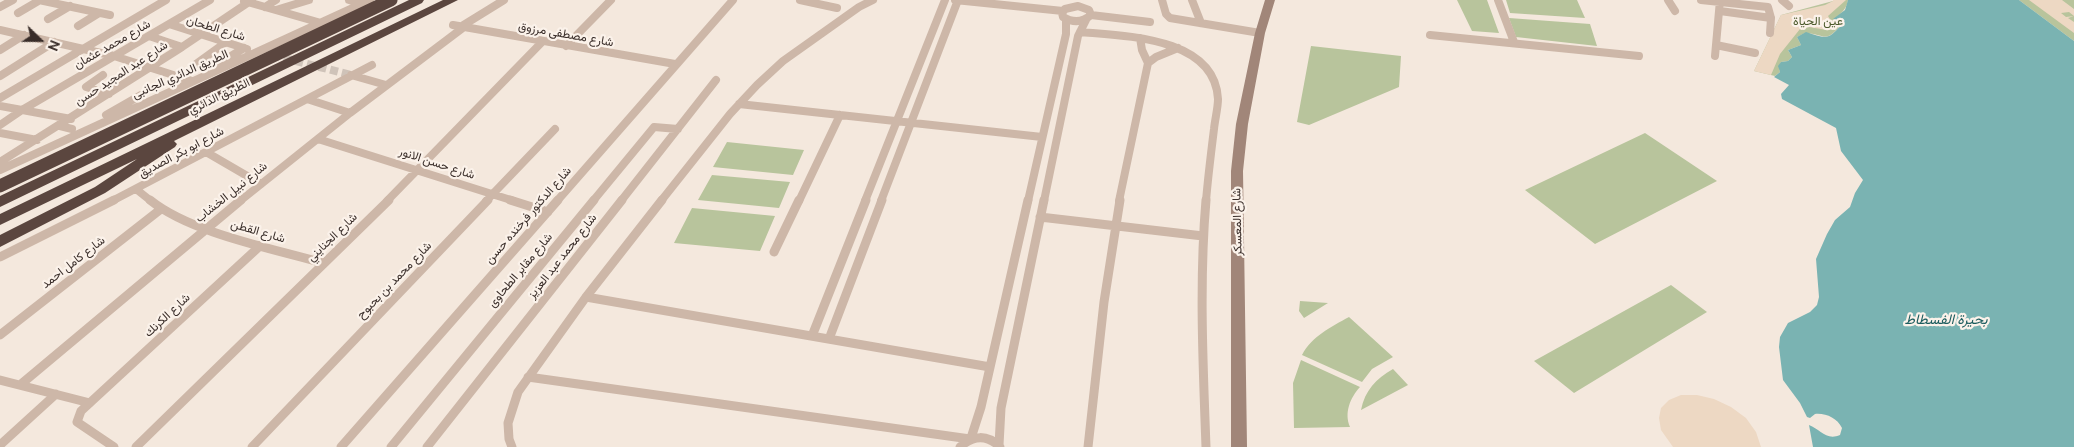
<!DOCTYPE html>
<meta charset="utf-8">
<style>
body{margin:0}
#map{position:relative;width:2074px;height:447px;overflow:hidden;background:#f4e8dd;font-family:Ubuntu,sans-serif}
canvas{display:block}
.north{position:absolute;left:15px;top:15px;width:50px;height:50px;-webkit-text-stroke:4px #fbf2ea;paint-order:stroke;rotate:112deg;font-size:14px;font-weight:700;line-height:20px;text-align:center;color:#392d29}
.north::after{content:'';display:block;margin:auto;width:18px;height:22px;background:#392d29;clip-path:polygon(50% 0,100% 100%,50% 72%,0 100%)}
</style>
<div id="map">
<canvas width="2074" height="447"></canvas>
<div class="north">N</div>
</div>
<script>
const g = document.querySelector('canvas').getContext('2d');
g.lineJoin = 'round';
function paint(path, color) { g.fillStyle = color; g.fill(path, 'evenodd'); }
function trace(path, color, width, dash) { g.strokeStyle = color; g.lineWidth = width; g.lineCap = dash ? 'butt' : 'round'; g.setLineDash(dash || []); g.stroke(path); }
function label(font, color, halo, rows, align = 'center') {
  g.font = font + ' Ubuntu,Vazirmatn,sans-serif'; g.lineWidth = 4.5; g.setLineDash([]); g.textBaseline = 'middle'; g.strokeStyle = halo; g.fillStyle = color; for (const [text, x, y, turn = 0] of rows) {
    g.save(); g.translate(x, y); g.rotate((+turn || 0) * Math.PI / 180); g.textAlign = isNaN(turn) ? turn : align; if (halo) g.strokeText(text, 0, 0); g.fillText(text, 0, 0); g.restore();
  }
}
const green = new Path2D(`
 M 1457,0 L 1487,0 L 1499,33 L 1472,31 Z
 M 1506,0 L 1577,0 L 1585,18 L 1510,13 Z
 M 1833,0 L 1848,0 C 1847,9 1840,14 1834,20 L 1841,25 C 1825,44 1825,34 1805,33 L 1797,37 L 1801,45 L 1788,50 L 1792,57 L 1788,61 L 1781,62 L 1779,68 L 1780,72 L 1775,76 L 1754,71 L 1781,15 L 1833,1 Z
 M 2019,0 L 2074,0 L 2074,41 Z
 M 1509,18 L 1590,24 L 1597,46 L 1516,37 Z
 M 1311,46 L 1401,56 L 1399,87 L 1309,125 L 1297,122 Z
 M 1645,133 L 1717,181 L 1595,244 L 1525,190 Z
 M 727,142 L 804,150 L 793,175 L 713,167 Z
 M 712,175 L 790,182 L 779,208 L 698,200 Z
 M 692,208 L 775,216 L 760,251 L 674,243 Z
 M 1671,285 L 1707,312 L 1574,393 L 1534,361 Z
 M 1300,301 L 1328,303 L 1304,318 L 1299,311 Z
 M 1349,317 L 1393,357 L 1372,369 L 1362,382 L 1302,355 C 1312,336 1331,327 1349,317 Z
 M 1301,360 L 1360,387 C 1350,398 1344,413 1350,427 L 1294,428 L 1293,383 Z
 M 1393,369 L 1408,385 L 1361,410 C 1365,390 1376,379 1393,369 Z`);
const plaza = new Path2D(`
 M 1833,0 L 1846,0 L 1828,16 L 1833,24 L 1827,30 L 1809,27 L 1800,29 L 1780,54 L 1771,75 L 1754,71 L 1781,15 L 1825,5 L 1833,1 Z
 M 2029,0 L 2062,0 L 2074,9 L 2074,16 L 2069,12 L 2061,13 L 2066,17 L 2074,16 L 2068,18 L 2074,22 L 2074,33 Z
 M 1681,395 L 1697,395 L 1714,399 L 1731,407 L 1746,418 L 1756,432 L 1761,447 L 1673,447 L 1661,430 L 1659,418 L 1661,408 L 1669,400 Z`);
const water = new Path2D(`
 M 1848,0 L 2019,0 L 2074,41 L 2074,447 L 1813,447 L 1809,425 C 1820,429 1826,441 1840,435 L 1842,428 C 1837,418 1826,413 1815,414 L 1810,418 L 1807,417 L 1800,403 L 1783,380 L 1779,347 L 1780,337 L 1788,323 L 1810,312 L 1817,305 L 1819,297 L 1816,259 L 1827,234 L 1835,220 L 1850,207 L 1855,193 L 1863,180 L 1841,151 L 1836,128 L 1782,99 L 1781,94 L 1789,85 L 1774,77 L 1780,72 L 1778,66 L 1781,62 L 1788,61 L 1792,57 L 1788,50 L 1801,45 L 1797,37 L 1806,32 C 1825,38 1828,41 1841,25 L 1833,19 L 1845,10 Z`);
const streetTunnel = new Path2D(`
 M 272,55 L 351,75`);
const streetFar1 = new Path2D(`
 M 39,0 L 110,15
 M 349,0 L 362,4
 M 800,0 L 837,8
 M 955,0 L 1063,11
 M 1162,0 L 1166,14 L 1170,18 L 1260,33
 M 1192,0 L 1201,23
 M 1498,0 L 1514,42
 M 1668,0 L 1675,11
 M 1701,0 L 1768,7 L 1771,18 L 1770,33
 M 1782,0 L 1789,6
 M 244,1 L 321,23
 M 1078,6 L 1089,10 L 1091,15 C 1082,23 1073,23 1063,17 L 1062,13 L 1065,9 Z
 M 0,7 L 13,0
 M 265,7 L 276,0
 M 276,10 L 309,0
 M 1720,11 L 1771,18
 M 18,13 L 40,0
 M 1091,15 L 1150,22
 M 48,19 L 70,6
 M 169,24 L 247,49
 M 453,25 L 675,64
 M 78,26 L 99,13
 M 462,26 L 504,0
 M 0,30 L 114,56 L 192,81
 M 1080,32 C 1125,36 1215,37 1218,99 C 1218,108 1215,119 1214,129 C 1211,153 1208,177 1206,201
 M 1430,35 L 1639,56
 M 149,36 L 182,47
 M 1140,38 L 1142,50 L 1148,63
 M 1716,45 L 1755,53
 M 566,46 L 611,0
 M 0,50 L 24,35
 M 1715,56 L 1720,0
 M 220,63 L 244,48
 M 196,64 L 225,43
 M 103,75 L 86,87 L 109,94
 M 351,75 L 386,85
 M 0,76 L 54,42
 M 0,98 L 166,0
 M 307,99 L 350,113
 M 739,104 L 1042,137
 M 0,106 L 71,119
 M 106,115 L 141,95
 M 0,125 L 22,110 L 210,0
 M 60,126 L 72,129
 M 0,133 L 37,140
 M 318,139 L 514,201
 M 206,152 L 261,184
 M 0,162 L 182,47 L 252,0
 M 0,170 L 370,0
 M 136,189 L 151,201
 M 112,201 L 372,65
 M 240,201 L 350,113 L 464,27
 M 387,201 L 542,42
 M 486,201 L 555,129
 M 557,201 L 733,0
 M 593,201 L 654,127 L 678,129
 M 621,201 L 716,80
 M 661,201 L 730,114 L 757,85 L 783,61 L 859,7 L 873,0
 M 799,201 L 840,115
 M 865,201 L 945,0
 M 881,201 L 958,0
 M 1028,201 L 1066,34 L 1066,19
 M 1044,201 L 1078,36 L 1086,20
 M 1119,201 L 1148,63 L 1156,57 L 1178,48`);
const street = new Path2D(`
 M 150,200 C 191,233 271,248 323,263
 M 510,200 L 548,212
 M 1206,200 C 1199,282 1203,364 1206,447
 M 1040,217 L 1203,236
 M 774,252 L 799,200
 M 0,257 L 114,200
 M 586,297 L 990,367
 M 0,335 L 161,209
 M 812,336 L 866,200
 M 829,339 L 882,200
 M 528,377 L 970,439
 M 0,380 L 90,403
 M 20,385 L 241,200
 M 971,438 L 981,407 L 1028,200
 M 0,445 L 56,394
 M 999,445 L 1001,408 L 1044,200
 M 114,447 L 77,422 L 81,411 L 261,245
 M 136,447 L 389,200
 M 252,447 L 488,200
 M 341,447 L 558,200
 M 391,447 L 594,200
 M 427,447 L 622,200
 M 512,447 L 509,439 L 508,423 L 518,392 L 586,297 L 662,200
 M 960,447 C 973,435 987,434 1000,447
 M 1088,447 L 1104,302 L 1120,200`);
const secondary = new Path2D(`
 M 1265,0 L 1275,0 L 1265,33 L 1248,124 L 1243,171 L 1247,447 L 1231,447 L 1231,171 L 1236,124 L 1255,33 Z`);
const highway = new Path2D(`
 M 409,0 L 424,0 L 422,3 L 0,207 L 0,196 Z
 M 443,0 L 458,0 L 174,141 L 177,144 L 175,147 L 105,193 L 0,247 L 0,235 L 95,187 L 137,159 L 0,225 L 0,214 Z`);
const highwayBridge = new Path2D(`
 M 0,186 L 391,0`);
const parkNames = [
 ["عين الحياة",1818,21]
];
const streetNames = [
 ["شارع الطحان",216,28,17],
 ["شارع مصطفى مرزوق",566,34,10],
 ["شارع محمد عثمان",112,44,-30],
 ["شارع عبد المجيد حسن",121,73,-33],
 ["الطريق الدائري الجانبى",180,74,-24],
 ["الطريق الدائري",219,96,-26],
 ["شارع ابو بكر الصديق",181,152,-28],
 ["شارع حسن الانور",437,163,18],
 ["شارع نبيل الخشاب",231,192,-39],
 ["شارع الدكتور فرخنده حسن",528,215,-49],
 ["شارع المعسكر",1237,222,-91],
 ["شارع القطن",258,231,16],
 ["شارع الجنايني",332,237,-44],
 ["شارع محمد عبد العزيز",562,256,-52],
 ["شارع كامل احمد",73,262,-38],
 ["شارع مقابر الطحاوى",520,270,-50],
 ["شارع محمد بن بحبوح",394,280,-46],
 ["شارع الكرنك",167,315,-43]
];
const waterNames = [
 ["بحيرة الفسطاط",1946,319]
];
paint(green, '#b8c49c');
paint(plaza, '#edd8c3');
paint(water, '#7ab3b2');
trace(streetTunnel, '#cfc3b9', 8, [8, 4]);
trace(streetFar1, '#cdb7a8', 8);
trace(street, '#cdb7a8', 9);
paint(secondary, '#a18679');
paint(highway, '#5b463f');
trace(highwayBridge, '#5b463f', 13);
label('12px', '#4a592b', '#fbf2ea', parkNames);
label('12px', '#392d29', '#fbf2ea', streetNames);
label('italic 14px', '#1b5c5e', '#fbf2ea', waterNames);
</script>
